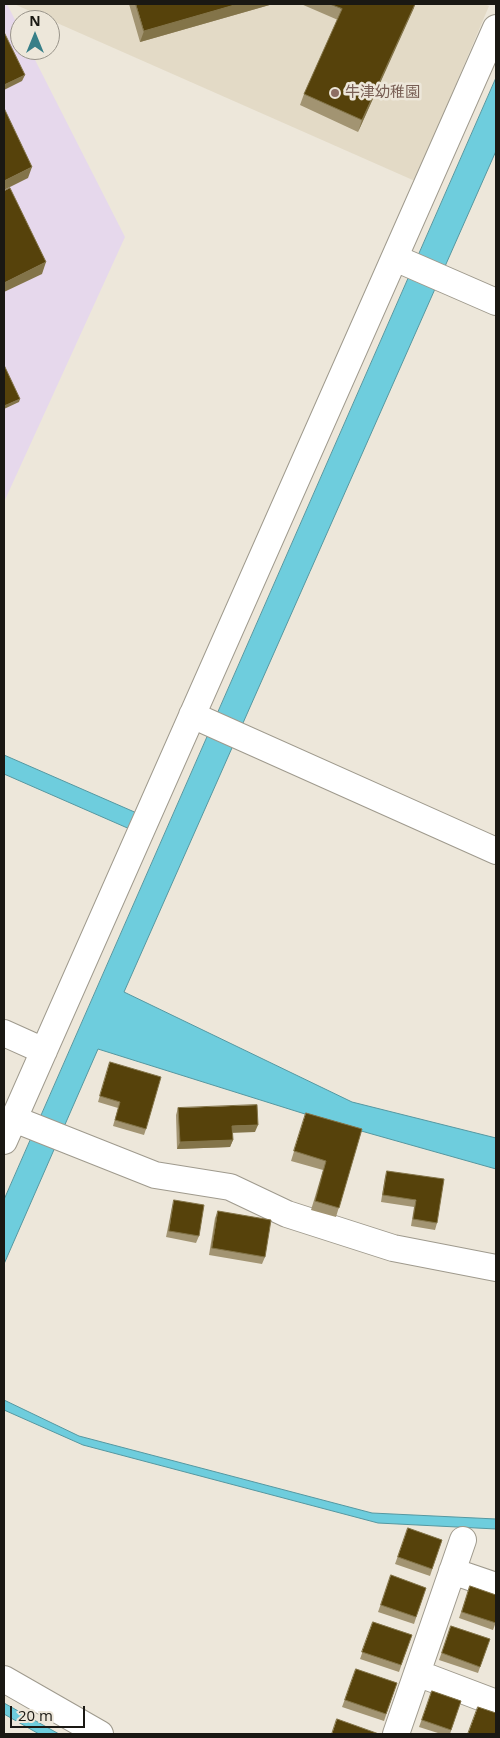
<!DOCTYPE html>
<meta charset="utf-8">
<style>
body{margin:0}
#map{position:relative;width:500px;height:1738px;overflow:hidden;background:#ede7da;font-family:"Open Sans",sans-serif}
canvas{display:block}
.frame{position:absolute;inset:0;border:5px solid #1a1813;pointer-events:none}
.north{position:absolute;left:10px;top:10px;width:50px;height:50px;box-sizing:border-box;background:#ede7da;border:1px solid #99948a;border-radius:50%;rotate:0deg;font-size:14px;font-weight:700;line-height:20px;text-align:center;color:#1a1813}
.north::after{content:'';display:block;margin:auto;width:18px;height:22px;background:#377f88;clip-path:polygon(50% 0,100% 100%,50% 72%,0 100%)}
.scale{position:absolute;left:10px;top:1706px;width:75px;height:22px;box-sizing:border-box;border:2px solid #1a1813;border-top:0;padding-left:6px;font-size:15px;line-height:18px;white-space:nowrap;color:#1a1813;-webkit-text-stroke:4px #ede7da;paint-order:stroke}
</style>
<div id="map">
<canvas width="500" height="1738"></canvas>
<div class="frame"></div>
<div class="north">N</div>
<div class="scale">20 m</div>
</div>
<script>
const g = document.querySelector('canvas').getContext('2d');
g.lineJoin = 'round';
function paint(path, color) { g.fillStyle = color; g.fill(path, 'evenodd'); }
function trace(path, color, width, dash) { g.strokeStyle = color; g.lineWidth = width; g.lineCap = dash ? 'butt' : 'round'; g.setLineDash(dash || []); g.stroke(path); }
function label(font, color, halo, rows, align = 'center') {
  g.font = font + ' "Open Sans","Noto Sans JP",sans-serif'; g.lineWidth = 5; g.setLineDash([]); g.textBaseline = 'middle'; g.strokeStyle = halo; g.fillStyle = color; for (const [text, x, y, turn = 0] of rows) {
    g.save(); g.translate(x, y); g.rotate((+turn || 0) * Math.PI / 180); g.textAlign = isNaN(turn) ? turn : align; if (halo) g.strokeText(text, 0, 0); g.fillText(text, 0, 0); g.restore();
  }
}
const industrial = new Path2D(`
 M 4,4 L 7,4 L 20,30 L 20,50 L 30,50 L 125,237 L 4,502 Z`);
const built = new Path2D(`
 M 14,4 L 484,4 L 489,6 L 415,181 Z`);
const water = new Path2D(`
 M 496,78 L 496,151 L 124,992 L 352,1102 L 496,1138 L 496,1169 L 340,1125 L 98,1049 L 4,1264 L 4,1200 Z
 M 4,755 L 139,814 L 132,830 L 4,774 Z
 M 4,1400 L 79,1436 L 372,1513 L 496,1519 L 496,1529 L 378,1523 L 83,1445 L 4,1410 Z
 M 4,1703 L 59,1734 L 39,1734 L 4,1714 Z`);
const street = new Path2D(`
 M 395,258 L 496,302
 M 192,715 L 496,851
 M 4,1033 L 44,1051
 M 14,1119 L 155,1175 L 230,1187 L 287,1214 L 393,1248 L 496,1268
 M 4,1141 L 496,28
 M 452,1571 L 496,1586
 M 417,1673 L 496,1703
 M 4,1679 L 100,1734
 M 396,1734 L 463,1540`);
const wall = new Path2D(`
 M 129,4 L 273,4 L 140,42 Z
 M 301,4 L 415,4 L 358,132 L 300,105 L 304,94 L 338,20 Z
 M 110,1062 L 146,1129 L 144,1135 L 113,1126 L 118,1108 L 98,1102 Z
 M 178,1108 L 255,1132 L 232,1132 L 233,1140 L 230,1147 L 177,1149 L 176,1115 Z
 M 306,1113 L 362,1129 L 336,1217 L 311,1210 L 323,1170 L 291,1161 Z
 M 387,1171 L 437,1223 L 435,1230 L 411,1226 L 414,1207 L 381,1202 L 385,1177 Z
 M 174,1200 L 199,1236 L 196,1243 L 166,1237 L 172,1207 Z
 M 218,1211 L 265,1257 L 262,1264 L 209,1255 L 215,1218 Z
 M 408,1528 L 442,1540 L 430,1576 L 395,1564 Z
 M 391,1575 L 426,1588 L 414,1624 L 378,1612 Z
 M 470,1586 L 496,1622 L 493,1630 L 459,1618 Z
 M 373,1622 L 412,1635 L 399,1672 L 360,1659 Z
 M 451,1626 L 490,1639 L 478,1673 L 439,1660 Z
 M 356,1669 L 397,1683 L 384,1721 L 342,1707 Z
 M 432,1691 L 461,1701 L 450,1734 L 441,1734 L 419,1727 Z`);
const shadedWall = new Path2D(`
 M 238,4 L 273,4 L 140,42 L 144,31 Z
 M 415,4 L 414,8 L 358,132 L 362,120 Z
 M 25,75 L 22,81 L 4,90 L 4,85 Z
 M 32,167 L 28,178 L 4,190 L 4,181 Z
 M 46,262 L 42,274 L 4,292 L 4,283 Z
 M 20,399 L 19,402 L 4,409 L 4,406 Z
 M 258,1125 L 255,1132 L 230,1133 L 232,1126 Z
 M 233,1140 L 230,1147 L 177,1149 L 180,1142 Z`);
const building = new Path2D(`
 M 136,4 L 238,4 L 144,31 Z
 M 330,4 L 415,4 L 362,120 L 304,94 L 342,9 Z
 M 4,32 L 25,75 L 4,85 Z
 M 4,108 L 32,167 L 4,181 Z
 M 10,188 L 46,262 L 4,283 L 4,191 Z
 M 4,365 L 20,399 L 4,406 Z
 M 110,1062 L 161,1077 L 146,1129 L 115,1120 L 120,1102 L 100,1096 Z
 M 257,1105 L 258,1125 L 232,1126 L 233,1140 L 180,1142 L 178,1108 Z
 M 306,1113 L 362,1129 L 339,1208 L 315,1201 L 326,1161 L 294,1151 Z
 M 387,1171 L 444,1179 L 437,1223 L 413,1219 L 416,1200 L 383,1195 Z
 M 174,1200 L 204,1205 L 199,1236 L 169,1231 Z
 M 218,1211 L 271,1220 L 265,1257 L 212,1248 Z
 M 408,1528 L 442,1540 L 432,1569 L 398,1557 Z
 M 391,1575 L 426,1588 L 416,1617 L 381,1605 Z
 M 470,1586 L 496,1595 L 496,1623 L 462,1612 Z
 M 373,1622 L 412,1635 L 401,1665 L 362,1652 Z
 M 451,1626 L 490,1639 L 480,1667 L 442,1653 Z
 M 356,1669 L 397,1683 L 386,1714 L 345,1700 Z
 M 432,1691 L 461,1701 L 451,1730 L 422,1720 Z
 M 478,1707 L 496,1713 L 496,1734 L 468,1734 Z
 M 337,1719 L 379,1734 L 332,1734 Z`);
const markers = [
 [335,93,5,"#8d6e63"]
];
const educationNames = [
 ["牛津幼稚園",345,93]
];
paint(industrial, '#e6d8ec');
paint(built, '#e3dac6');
paint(water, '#6ecddd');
trace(water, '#5597a0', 1);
trace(street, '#9f9a8d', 28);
trace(street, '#fff', 26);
paint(wall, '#a29472');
paint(shadedWall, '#837449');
paint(building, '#56420b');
trace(building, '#837449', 1);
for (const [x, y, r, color] of markers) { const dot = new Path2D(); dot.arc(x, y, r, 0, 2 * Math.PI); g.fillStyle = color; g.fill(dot); trace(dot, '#ede7da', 2); }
label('15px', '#785e54', '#ede7da', educationNames, 'left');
</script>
